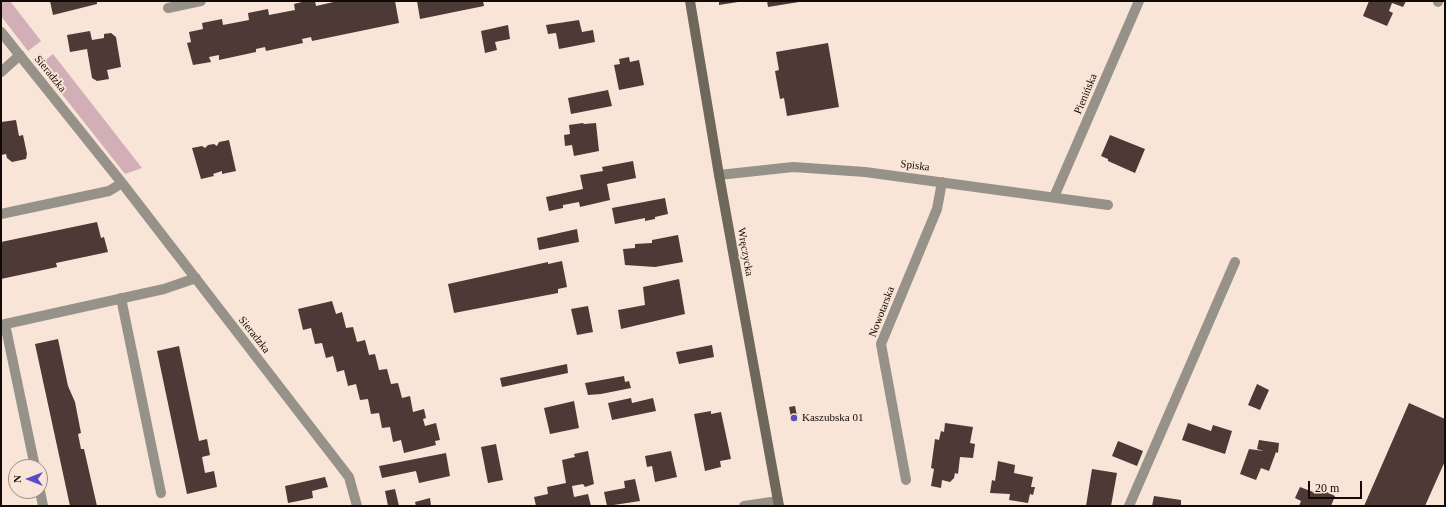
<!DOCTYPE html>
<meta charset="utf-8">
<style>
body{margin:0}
#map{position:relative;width:1446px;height:507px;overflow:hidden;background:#f9e5d7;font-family:Georgia,serif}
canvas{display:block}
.frame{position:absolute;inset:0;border:2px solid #110a06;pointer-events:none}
.north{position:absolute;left:8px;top:459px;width:40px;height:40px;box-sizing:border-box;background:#f9e5d7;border:1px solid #9c8d83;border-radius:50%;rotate:270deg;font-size:11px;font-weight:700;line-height:16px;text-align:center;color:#110a06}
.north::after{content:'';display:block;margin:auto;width:14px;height:18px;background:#574dc5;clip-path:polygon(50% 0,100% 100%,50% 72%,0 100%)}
.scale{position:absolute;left:1308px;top:481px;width:54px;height:18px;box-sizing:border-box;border:2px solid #110a06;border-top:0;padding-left:5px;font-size:12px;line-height:14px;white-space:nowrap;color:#110a06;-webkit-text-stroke:3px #f9e5d7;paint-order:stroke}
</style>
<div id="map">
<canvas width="1446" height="507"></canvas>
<div class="frame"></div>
<div class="north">N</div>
<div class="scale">20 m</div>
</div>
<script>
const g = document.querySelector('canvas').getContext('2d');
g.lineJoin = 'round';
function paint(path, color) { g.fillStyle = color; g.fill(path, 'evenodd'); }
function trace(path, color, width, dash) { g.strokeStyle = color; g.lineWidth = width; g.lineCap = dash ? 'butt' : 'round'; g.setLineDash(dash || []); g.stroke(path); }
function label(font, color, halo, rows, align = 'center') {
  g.font = font + ' Georgia,serif'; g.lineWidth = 4; g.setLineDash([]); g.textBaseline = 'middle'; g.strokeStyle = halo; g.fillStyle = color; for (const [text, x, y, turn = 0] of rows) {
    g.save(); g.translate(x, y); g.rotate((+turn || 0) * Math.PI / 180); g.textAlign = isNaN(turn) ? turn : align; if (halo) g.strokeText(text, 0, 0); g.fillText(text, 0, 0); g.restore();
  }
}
const green = new Path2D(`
 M 1,1 L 10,1 L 41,41 L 28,51 L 1,16 Z
 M 53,54 L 142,168 L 125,174 L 39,65 Z`);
const building = new Path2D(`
 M 50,1 L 97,1 L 97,4 L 53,15 Z
 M 306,1 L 315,1 L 316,6 L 338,1 L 395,1 L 399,23 L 312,41 L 311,37 L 302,39 L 303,43 L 266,51 L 265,47 L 256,49 L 256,52 L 219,60 L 219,55 L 209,57 L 211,62 L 193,65 L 187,43 L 191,42 L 189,32 L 203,29 L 202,23 L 222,19 L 223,25 L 249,20 L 248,13 L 268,9 L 269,15 L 295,10 L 294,4 Z
 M 417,1 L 483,1 L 484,6 L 420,19 Z
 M 719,1 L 738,1 L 738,2 L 719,5 Z
 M 767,1 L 799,1 L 799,2 L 768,7 Z
 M 1369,1 L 1406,1 L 1403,7 L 1392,3 L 1389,11 L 1393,13 L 1387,26 L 1363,16 Z
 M 579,20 L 582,32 L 593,30 L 595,42 L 559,49 L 556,33 L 548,34 L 546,25 Z
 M 508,25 L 510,39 L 495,42 L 497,50 L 485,53 L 481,31 Z
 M 90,31 L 92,40 L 104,38 L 104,34 L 111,33 L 116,37 L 121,67 L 107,70 L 109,79 L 97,81 L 92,78 L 87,49 L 70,52 L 67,35 Z
 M 828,43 L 839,107 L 787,116 L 784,98 L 780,99 L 778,88 L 775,71 L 779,70 L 776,52 Z
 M 629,57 L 630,62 L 639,60 L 644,85 L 619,90 L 614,65 L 620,64 L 619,59 Z
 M 608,90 L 612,106 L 571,114 L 568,98 Z
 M 16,120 L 19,136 L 23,135 L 27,154 L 26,159 L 12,162 L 7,158 L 6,154 L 1,155 L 1,122 Z
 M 583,123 L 584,124 L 596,123 L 599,151 L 574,156 L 572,145 L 565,146 L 564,135 L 570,134 L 569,125 Z
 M 1110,135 L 1145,149 L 1135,173 L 1108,161 L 1108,159 L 1101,156 Z
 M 229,140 L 236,171 L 222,174 L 222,171 L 213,174 L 214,176 L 201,179 L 192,148 L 202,146 L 205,148 L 208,145 L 214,144 L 217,146 L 219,142 Z
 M 633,161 L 636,178 L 607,184 L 610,200 L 580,207 L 579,202 L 563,205 L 563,208 L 549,211 L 546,197 L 583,189 L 580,175 L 603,171 L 602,167 Z
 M 665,198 L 668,214 L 655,217 L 655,219 L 645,221 L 645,218 L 615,224 L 612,208 Z
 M 97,222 L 101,238 L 104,237 L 108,252 L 56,263 L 57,267 L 1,279 L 1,242 Z
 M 577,229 L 579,242 L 539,250 L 537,238 Z
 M 678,235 L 683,262 L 655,267 L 625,265 L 623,249 L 635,248 L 635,244 L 652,243 L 652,240 Z
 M 562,261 L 567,287 L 558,289 L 558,293 L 454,313 L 448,284 L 548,262 L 548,264 Z
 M 679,279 L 685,314 L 621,329 L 618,310 L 645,305 L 643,287 Z
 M 332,301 L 336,314 L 342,312 L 346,328 L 353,327 L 357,342 L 365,340 L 369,355 L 375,354 L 379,370 L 387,369 L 391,384 L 398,383 L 402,398 L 410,396 L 413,412 L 424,409 L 426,418 L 423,419 L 425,426 L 436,423 L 440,440 L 435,441 L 436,445 L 404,453 L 401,440 L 393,442 L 390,427 L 382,428 L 379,413 L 371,414 L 368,399 L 360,400 L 356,384 L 348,386 L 344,370 L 337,372 L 333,356 L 326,358 L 322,343 L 315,344 L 311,328 L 303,330 L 298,309 Z
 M 588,306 L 593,332 L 577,335 L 571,309 Z
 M 58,339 L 68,386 L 75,402 L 81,433 L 78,434 L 81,449 L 84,449 L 97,506 L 70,506 L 35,344 Z
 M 712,345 L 714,357 L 679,364 L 676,352 Z
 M 179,346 L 199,441 L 207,439 L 210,455 L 202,457 L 205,473 L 214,471 L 217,487 L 187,494 L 157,351 Z
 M 567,364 L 568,373 L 502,387 L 500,378 Z
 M 624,376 L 625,382 L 629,381 L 631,388 L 601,394 L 588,395 L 585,383 Z
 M 1257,384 L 1269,390 L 1260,410 L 1248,405 Z
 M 631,398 L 632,403 L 653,398 L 656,411 L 612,420 L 608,403 Z
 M 574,401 L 579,428 L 550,434 L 544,408 Z
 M 1409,403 L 1445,419 L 1445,461 L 1425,506 L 1364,506 Z
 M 795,406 L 798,421 L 792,422 L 789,407 Z
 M 711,411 L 711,414 L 721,412 L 731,459 L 720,461 L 721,467 L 705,471 L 694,414 Z
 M 945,423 L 973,427 L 970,443 L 975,444 L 973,458 L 960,457 L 958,474 L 955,473 L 954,478 L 950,482 L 942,480 L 941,488 L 931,486 L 934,469 L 931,468 L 935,439 L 939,440 L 941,431 L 944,432 Z
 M 1188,423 L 1211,431 L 1213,425 L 1232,431 L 1225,454 L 1182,440 Z
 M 1259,440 L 1279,443 L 1278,453 L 1276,452 L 1269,471 L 1261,468 L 1256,480 L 1240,474 L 1249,449 L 1264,451 L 1257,449 Z
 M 1118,441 L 1143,451 L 1137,466 L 1112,456 Z
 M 496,444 L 503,480 L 488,483 L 481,447 Z
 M 588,451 L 594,484 L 585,487 L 583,484 L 572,486 L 574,497 L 588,494 L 591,506 L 536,506 L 534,497 L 548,494 L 547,487 L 566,483 L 562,460 L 575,457 L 574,454 Z
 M 671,451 L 677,477 L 655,482 L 652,466 L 647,467 L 645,456 Z
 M 446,453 L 450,476 L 419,483 L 416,471 L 382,478 L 379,466 Z
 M 998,461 L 1015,465 L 1014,473 L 1033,477 L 1031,487 L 1035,487 L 1033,495 L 1030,494 L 1028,503 L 1009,500 L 1010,494 L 990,493 L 992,480 L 995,481 Z
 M 1092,469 L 1117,473 L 1111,506 L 1086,506 Z
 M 325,477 L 328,487 L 312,491 L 313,498 L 288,503 L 285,486 Z
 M 635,479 L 640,501 L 607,506 L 604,492 L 625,488 L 624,481 Z
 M 1300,487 L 1316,493 L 1318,488 L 1335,496 L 1331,506 L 1299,506 L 1301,501 L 1295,498 Z
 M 395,489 L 399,506 L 388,506 L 385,491 Z
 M 1154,496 L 1181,500 L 1181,506 L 1152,506 Z
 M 430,498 L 431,506 L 416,506 L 415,502 Z`);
const service = new Path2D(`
 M 1129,506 L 1235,262`);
const minor = new Path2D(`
 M 1438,2 L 1438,1
 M 168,8 L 201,1
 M 1,32 L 122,183 L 349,477 L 357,506
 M 1,72 L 20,55
 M 719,175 L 793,167 L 865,172 L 1108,205
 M 1054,197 L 1139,1
 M 1,214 L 109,191 L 122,183
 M 121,298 L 161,493
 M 5,324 L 35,467
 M 1,325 L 164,289 L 196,278
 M 906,480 L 881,344 L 937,209 L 942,182
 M 40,491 L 43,506
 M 744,506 L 778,501`);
const secondary = new Path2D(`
 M 690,1 L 719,175 L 779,506`);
const markers = [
 [794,418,4,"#574dc5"]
];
const streetNames = [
 ["Sieradzka",50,74,51],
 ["Pienińska",1086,94,-67],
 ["Spiska",915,166,7],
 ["Wręczycka",745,252,80],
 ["Nowotarska",882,312,-69],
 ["Sieradzka",254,335,52]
];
const poiNames = [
 ["Kaszubska 01",802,418]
];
paint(green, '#d2afb6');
paint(building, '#4d3936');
trace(service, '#96928a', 10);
trace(minor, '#96928a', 10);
trace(secondary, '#6e685c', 10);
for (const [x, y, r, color] of markers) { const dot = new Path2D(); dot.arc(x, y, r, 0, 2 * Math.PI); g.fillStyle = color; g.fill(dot); trace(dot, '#f9e5d7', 1.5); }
label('11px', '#110a06', '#f9e5d7', streetNames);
label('11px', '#110a06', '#f9e5d7', poiNames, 'left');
</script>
